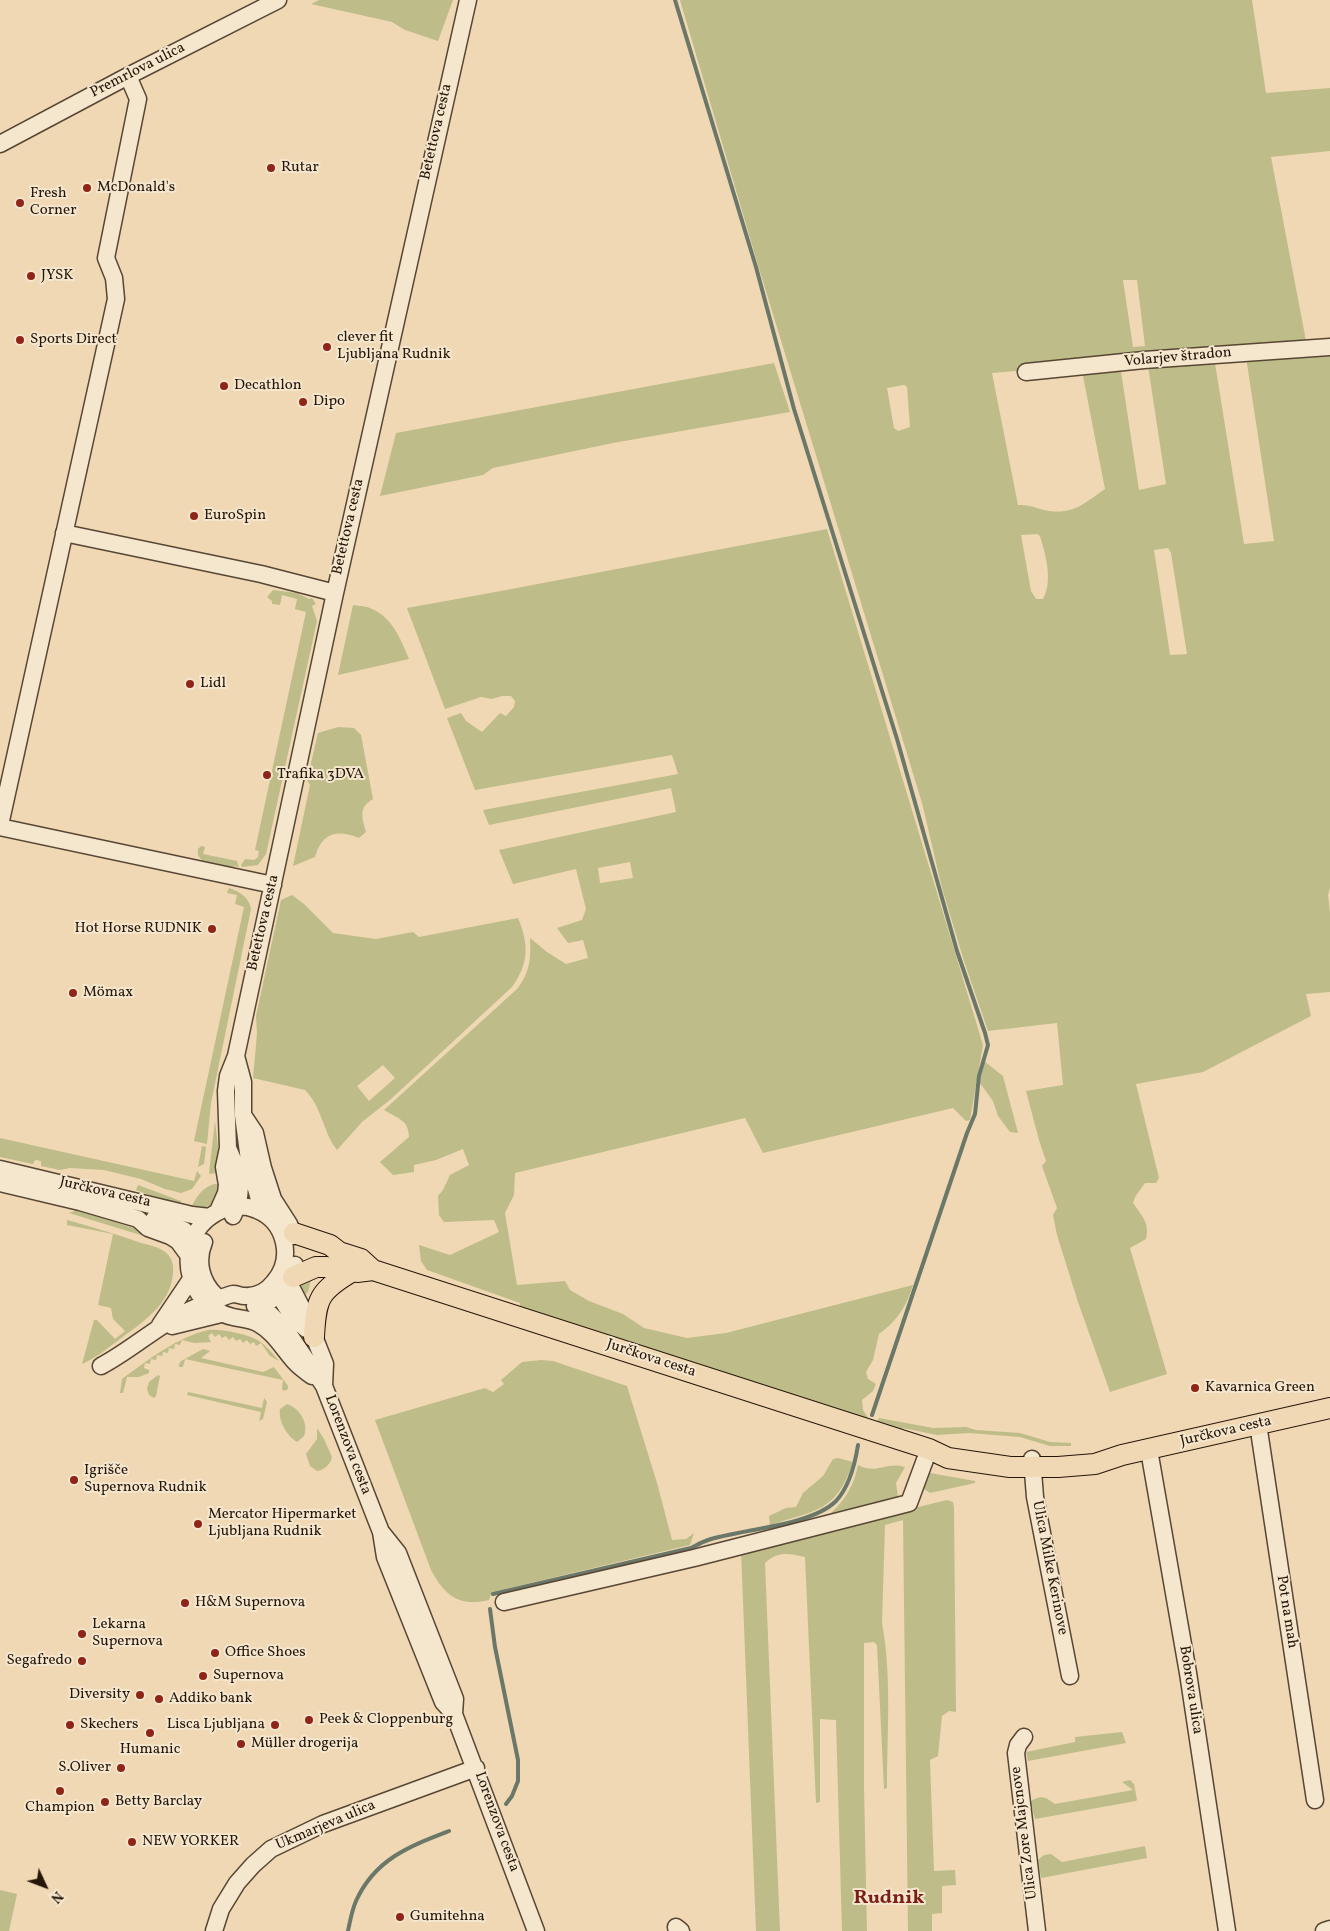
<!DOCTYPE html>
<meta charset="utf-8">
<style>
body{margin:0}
#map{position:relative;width:1330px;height:1931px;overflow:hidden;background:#efd8b3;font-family:Vollkorn,serif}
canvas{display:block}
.north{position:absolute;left:20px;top:1861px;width:50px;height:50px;-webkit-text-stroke:4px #f5e6ce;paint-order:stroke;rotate:133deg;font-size:14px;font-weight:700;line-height:20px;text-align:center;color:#251609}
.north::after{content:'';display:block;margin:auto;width:18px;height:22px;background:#251609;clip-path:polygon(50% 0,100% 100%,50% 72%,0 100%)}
</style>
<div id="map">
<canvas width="1330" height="1931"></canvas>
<div class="north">N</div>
</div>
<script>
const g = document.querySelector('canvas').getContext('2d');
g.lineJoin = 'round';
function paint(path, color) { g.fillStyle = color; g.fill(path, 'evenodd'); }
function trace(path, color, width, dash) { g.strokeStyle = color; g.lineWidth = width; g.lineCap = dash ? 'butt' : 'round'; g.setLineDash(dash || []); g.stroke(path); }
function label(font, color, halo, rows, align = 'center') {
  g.font = font + ' Vollkorn,serif'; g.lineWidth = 4; g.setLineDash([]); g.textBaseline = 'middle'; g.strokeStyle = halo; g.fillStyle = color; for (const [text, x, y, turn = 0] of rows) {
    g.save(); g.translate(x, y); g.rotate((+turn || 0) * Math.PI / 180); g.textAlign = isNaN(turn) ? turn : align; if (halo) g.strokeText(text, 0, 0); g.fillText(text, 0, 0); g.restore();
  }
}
const green = new Path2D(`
 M 319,0 L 453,0 L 438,41 L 405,30 L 392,22 L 311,4 Z
 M 680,0 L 1252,0 L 1266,93 L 1330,88 L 1330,151 L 1271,157 L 1307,346 L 992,373 L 1018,505 C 1028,505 1031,506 1040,509 C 1071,517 1082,505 1105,489 L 1082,371 L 1120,365 L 1139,490 L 1166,484 L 1148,366 L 1214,357 L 1244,544 L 1274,541 L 1246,357 L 1330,351 L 1330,888 L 1328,895 L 1330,912 L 1330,992 L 1306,994 L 1311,1016 L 1203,1072 L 1136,1084 L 1159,1178 L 1156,1183 L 1145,1183 L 1135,1197 L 1133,1203 C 1142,1216 1150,1223 1146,1239 L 1130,1248 L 1167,1374 L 1110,1392 L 1078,1302 L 1057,1235 L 1053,1215 L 1057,1208 L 1042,1166 L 1046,1161 L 1039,1140 L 1026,1091 L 1063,1085 L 1057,1023 L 988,1031 L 964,961 L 942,888 L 922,803 L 758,265 ZM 1123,280 L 1137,280 L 1145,346 L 1133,347 ZM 904,385 L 907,387 L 910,427 L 898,431 L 894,428 L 887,388 ZM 1037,534 L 1040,536 C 1046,556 1053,581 1043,599 L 1036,599 L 1031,591 L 1021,535 ZM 1168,548 L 1171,553 L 1187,654 L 1170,655 L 1154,550 Z
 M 774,363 L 790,412 L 613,443 L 493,468 L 483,475 L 380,496 L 396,433 Z
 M 827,529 L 983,1045 L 970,1120 L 966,1121 L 953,1108 L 763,1153 L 745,1118 L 515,1173 L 514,1195 L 505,1213 L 517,1285 L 565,1281 L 570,1290 L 589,1301 L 623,1314 L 644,1328 L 687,1338 L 726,1333 L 913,1285 C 906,1307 898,1320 879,1334 L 873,1360 L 866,1372 L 868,1379 L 876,1384 L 873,1391 L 862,1400 L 863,1410 L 869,1419 L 520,1306 L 520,1303 L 427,1270 L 421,1261 L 419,1245 L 450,1255 L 499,1232 L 494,1220 L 444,1222 L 439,1215 L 438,1196 L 443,1190 L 450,1175 L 469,1165 L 463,1149 L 436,1160 L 414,1165 L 414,1172 L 393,1175 L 380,1162 L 409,1137 C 409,1120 397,1118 384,1110 L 517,989 C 530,973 531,958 530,938 L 547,952 L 566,964 L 588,958 L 583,940 L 568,943 L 557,928 L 582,920 L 586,909 L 576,869 L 513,884 L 499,850 L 676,812 L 671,788 L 489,825 L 483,810 L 678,774 L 672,755 L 475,790 L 447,718 L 461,713 L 466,721 L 482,732 L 500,713 L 506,716 L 514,707 L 515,701 L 511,696 L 502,696 L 492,699 L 481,697 L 445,709 L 407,608 L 501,591 ZM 630,862 L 633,878 L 600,883 L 598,868 Z
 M 273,590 L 297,593 L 309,599 L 312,598 L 316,604 L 312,606 L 317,621 L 266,854 L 258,865 L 242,867 L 241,865 L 245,859 L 254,860 L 258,857 L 259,851 L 255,850 L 306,612 L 295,609 L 297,599 L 282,595 L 280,605 L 272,604 L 272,601 L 267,597 Z
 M 353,605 C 359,606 367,606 372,609 C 393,618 401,640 409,659 L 338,675 Z
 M 338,727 L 354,728 L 361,735 L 373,799 C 358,808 362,817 366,832 L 359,838 C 337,829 322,833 315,857 L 293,866 L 310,785 L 307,780 L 318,733 Z
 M 201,846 L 205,847 L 203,854 L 237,861 L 239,867 L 234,866 L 233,868 L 202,861 L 198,855 L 198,849 Z
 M 229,888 C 240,892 249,897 251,909 L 211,1103 L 207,1144 L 194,1141 L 244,907 L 235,904 L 237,895 L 227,893 Z
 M 292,895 L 304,904 L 333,933 L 376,939 L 413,932 L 419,937 L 518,918 C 529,944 529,964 512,987 L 391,1099 L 362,1122 L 337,1150 C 323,1132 322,1107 305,1090 L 253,1078 L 257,1034 L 256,1016 L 281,900 ZM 383,1065 L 395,1078 L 369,1101 L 357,1086 Z
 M 984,1061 L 1003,1076 L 1018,1133 L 1010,1132 L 998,1116 L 993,1101 L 980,1083 Z
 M 215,1121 L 221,1172 L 210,1174 L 209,1173 Z
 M 0,1138 L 194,1181 L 197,1171 L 201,1176 L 192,1189 L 181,1193 L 165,1189 L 141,1179 L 104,1170 L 70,1168 L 60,1170 L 41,1166 L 41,1161 L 35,1160 L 33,1164 L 0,1157 Z
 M 202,1146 L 206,1147 L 204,1164 L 198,1167 Z
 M 214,1184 L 223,1184 C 214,1203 214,1209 190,1209 C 197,1197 201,1188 214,1184 Z
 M 138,1185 L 181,1201 L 179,1206 L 136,1190 Z
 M 77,1210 L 162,1237 L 160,1241 L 69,1213 Z
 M 67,1220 C 92,1227 116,1234 141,1243 C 149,1245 159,1247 165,1252 C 172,1257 174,1265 173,1273 C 171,1304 143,1322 120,1339 C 108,1348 96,1358 82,1364 L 94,1320 L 97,1320 L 115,1339 L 125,1331 L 113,1319 L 111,1308 L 98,1305 L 113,1234 L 67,1225 Z
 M 311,1280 L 308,1292 L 301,1299 L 298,1285 Z
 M 208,1330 C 221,1329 248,1334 259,1341 C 267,1346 273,1354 279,1361 L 270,1356 L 261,1343 L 256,1346 L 254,1342 L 250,1344 L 247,1340 L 243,1343 L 240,1339 L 236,1341 L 233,1337 L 229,1340 L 226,1336 L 222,1338 L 219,1334 L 215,1337 L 212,1333 L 208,1336 L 211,1342 L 194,1343 L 182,1340 L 180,1345 L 175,1344 L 174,1349 L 169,1348 L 168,1353 L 163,1352 L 162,1356 L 157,1355 L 156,1360 L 151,1359 L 150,1364 L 145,1363 L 144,1368 L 149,1370 L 149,1373 L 139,1377 L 127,1377 L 123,1393 L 120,1393 L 122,1379 C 149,1359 178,1337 208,1330 Z
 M 203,1349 L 210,1351 L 201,1358 L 263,1372 L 274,1367 L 288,1386 L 288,1389 L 284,1391 L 282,1389 L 283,1380 L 185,1359 L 183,1367 L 179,1367 L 179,1364 L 181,1361 Z
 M 541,1360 L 553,1361 L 627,1386 L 657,1483 L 672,1540 L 686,1539 L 694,1533 L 690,1545 L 492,1592 L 489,1600 C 459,1607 445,1596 431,1570 L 375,1420 L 485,1388 L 493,1392 L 504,1384 L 501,1380 L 522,1362 Z
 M 158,1375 L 160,1376 L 156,1396 L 154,1398 L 149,1395 L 147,1389 L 149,1382 Z
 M 188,1392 L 262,1408 L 264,1398 L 267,1402 L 263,1419 L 259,1421 L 261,1412 L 187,1395 Z
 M 287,1404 C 300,1408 309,1424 304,1436 L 297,1442 C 287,1436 278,1421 280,1409 Z
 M 879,1418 L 933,1428 L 966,1427 L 976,1430 L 1020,1433 L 1050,1442 L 1071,1443 L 1071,1446 L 1050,1446 L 1020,1437 L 969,1433 L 937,1435 L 903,1428 L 902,1430 L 876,1423 Z
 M 317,1428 L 324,1439 L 332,1457 C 331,1464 324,1470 317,1471 L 310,1466 L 306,1454 L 317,1439 Z
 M 838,1458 L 853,1462 C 836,1513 815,1510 770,1525 L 769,1516 L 786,1508 L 796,1507 L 803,1493 L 823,1476 L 833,1459 Z
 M 858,1465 C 878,1475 885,1461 905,1467 L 896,1483 L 898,1497 L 888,1503 L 832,1517 L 831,1513 C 846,1499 854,1485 858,1465 Z
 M 930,1473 L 975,1481 L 975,1483 L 930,1493 L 924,1489 Z
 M 947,1500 L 953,1502 L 954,1508 L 956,1712 L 949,1711 L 942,1716 L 938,1756 L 930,1760 L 934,1871 L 955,1870 L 956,1885 L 942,1886 L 942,1913 L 932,1914 L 932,1931 L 908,1931 L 903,1520 L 885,1525 L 882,1623 C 892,1677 887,1734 887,1788 L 884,1789 L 877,1645 L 874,1642 L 864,1643 L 864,1787 L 867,1931 L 842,1931 L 836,1720 L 820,1719 L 820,1802 L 816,1803 L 805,1557 C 790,1553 777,1551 765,1563 L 780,1931 L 756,1931 L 741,1550 Z
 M 1122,1732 L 1126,1743 L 1028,1761 L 1026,1752 L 1075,1742 L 1075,1737 Z
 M 1130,1780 L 1134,1784 L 1137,1800 L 1136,1801 L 1035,1819 L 1030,1802 C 1041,1794 1045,1797 1055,1804 L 1133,1790 L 1122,1782 Z
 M 1145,1846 L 1147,1858 L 1041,1878 L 1038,1860 L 1044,1855 L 1051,1854 L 1062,1862 Z
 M 0,1890 L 17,1894 L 9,1931 L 0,1931 Z`);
const stream = new Path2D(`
 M 675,0 L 756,267 L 794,409 L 897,739 L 957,951 L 985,1033 L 988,1045 L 979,1076 L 975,1114 L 967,1133 L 872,1415
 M 493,1594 L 691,1548 C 697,1545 702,1542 708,1540 C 742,1529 811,1526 836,1501 C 850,1486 855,1464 858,1445
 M 490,1609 L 495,1647 L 518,1760 L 518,1781 L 512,1796 L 506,1804
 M 348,1931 C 350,1921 352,1910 356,1901 C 375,1859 410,1846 449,1831`);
const minor = new Path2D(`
 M 0,144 L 128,76 L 278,0
 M 1026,372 L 1144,360 L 1330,347
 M 64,533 L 261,574 L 335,593
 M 0,825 L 116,299 L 114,278 L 106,258 L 138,99 L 128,76
 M 0,827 L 273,885
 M 236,1056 L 243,1082 L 243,1115 L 250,1168 L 263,1213
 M 243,1115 L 255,1133 L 263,1168 L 273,1199 L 289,1224 L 294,1236
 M 228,1148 C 240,1174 245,1189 233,1216
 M 0,1169 L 192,1215 L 210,1217
 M 0,1183 L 80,1202 L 138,1219 L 148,1228 L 170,1236 L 178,1241 L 189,1256
 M 218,1211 L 226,1193 L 227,1185 L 224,1167 L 228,1148 L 226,1091 L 228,1076 L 236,1056 L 335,593 L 468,0
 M 154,1219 L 184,1230 L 198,1246
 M 204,1242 C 196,1261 201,1281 215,1295
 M 289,1283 L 306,1316 L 325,1364 L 324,1386
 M 276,1284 C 281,1302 292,1317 306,1329
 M 266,1303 C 281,1295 292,1282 295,1265
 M 255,1306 L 270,1314 L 286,1330 L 324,1386 L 381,1532 L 385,1557 L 443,1702 L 454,1714 L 536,1931
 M 160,1325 L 191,1279
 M 172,1326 L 221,1314
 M 101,1366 C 137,1347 166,1317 205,1304 C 211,1302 227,1295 233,1294 C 237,1294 241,1296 244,1296 C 256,1297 267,1291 274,1282 C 294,1259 286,1222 257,1210 C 230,1198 199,1217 191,1244 C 186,1262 189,1279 199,1294 C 208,1306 219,1314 233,1317 C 242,1319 251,1319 259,1324 C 275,1333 283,1349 295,1362 C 300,1368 307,1372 312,1376
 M 1258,1424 L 1315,1800
 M 1149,1450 L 1188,1673 L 1227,1931
 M 1032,1459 L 1035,1497 L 1070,1676
 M 382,1533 L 398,1553 L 455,1699 L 454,1714
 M 504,1602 L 694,1558 L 909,1503 L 929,1449
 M 1024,1737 L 1018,1745 L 1016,1753 L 1037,1931
 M 676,1927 L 681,1931
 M 214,1931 L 221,1909 L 237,1883 L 253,1865 L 271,1849 L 323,1824 L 476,1768
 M 1324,1931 L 1330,1929`);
const major = new Path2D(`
 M 294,1233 L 330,1245 L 339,1252 L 361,1259 L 373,1270
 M 293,1277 L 316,1267 L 327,1267 L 357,1272 L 373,1270 L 929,1449 L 948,1458 L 1010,1467 L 1058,1467 L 1095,1464 L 1122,1455 L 1330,1408
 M 314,1337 C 316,1298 319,1291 353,1271`);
const markers = [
 [271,168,5,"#8f2418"],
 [87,188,5,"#8f2418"],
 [20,203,5,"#8f2418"],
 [31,276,5,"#8f2418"],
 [20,340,5,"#8f2418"],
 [327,347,5,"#8f2418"],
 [224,386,5,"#8f2418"],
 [303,402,5,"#8f2418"],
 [194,516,5,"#8f2418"],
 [190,684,5,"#8f2418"],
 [267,775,5,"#8f2418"],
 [212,929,5,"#8f2418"],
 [73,993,5,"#8f2418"],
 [1195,1388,5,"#8f2418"],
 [74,1480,5,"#8f2418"],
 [198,1524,5,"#8f2418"],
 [185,1603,5,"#8f2418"],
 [82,1634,5,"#8f2418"],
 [215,1653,5,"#8f2418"],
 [82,1661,5,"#8f2418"],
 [203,1676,5,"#8f2418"],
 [140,1695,5,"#8f2418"],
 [159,1699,5,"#8f2418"],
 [309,1720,5,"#8f2418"],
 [70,1725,5,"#8f2418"],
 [275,1725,5,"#8f2418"],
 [150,1733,5,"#8f2418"],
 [241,1744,5,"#8f2418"],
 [121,1768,5,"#8f2418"],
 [60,1791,5,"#8f2418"],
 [105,1802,5,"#8f2418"],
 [132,1842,5,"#8f2418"],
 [400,1917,5,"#8f2418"]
];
const streetNames = [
 ["Premrlova ulica",138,71,-27],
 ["Betettova cesta",437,132,-77],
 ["Volarjev štradon",1178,358,-5],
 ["Betettova cesta",349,527,-77],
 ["Betettova cesta",264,923,-77],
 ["Jurčkova cesta",105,1193,13],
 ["Jurčkova cesta",651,1359,18],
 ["Jurčkova cesta",1226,1432,-13],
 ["Lorenzova cesta",347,1445,69],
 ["Ulica Milke Kerinove",1049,1568,79],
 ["Pot na mah",1286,1612,81],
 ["Bobrova ulica",1190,1690,81],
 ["Lorenzova cesta",496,1822,70],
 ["Ukmarjeva ulica",326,1826,-23],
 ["Ulica Zore Majcnove",1025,1833,-97]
];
const poiNames = [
 ["Rutar",281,168],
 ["McDonald's",97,188],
 ["Fresh",30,194],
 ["Corner",30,211],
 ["JYSK",41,276],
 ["clever fit",337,338],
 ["Ljubljana Rudnik",337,355],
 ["Sports Direct",30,340],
 ["Decathlon",234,386],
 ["Dipo",313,402],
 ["EuroSpin",204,516],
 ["Lidl",200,684],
 ["Trafika 3DVA",277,775],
 ["Hot Horse RUDNIK",202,929,"right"],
 ["Mömax",83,993],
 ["Kavarnica Green",1205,1388],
 ["Igrišče",84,1471],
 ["Supernova Rudnik",84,1488],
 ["Mercator Hipermarket",208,1515],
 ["Ljubljana Rudnik",208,1532],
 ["H&M Supernova",195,1603],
 ["Lekarna",92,1625],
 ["Supernova",92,1642],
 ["Office Shoes",225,1653],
 ["Segafredo",72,1661,"right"],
 ["Supernova",213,1676],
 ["Diversity",130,1695,"right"],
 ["Addiko bank",169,1699],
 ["Peek & Cloppenburg",319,1720],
 ["Skechers",80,1725],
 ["Lisca Ljubljana",265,1725,"right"],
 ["Müller drogerija",251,1744],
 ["Humanic",150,1750,"center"],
 ["S.Oliver",111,1768,"right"],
 ["Betty Barclay",115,1802],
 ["Champion",60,1808,"center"],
 ["NEW YORKER",142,1842],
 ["Gumitehna",410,1917]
];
const districtNames = [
 ["Rudnik",889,1899]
];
paint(green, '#bebd89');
trace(stream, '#6b7869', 4);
trace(minor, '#584634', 19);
trace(major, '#251609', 22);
trace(minor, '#f5e6ce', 16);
trace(major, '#efd8b3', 20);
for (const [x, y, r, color] of markers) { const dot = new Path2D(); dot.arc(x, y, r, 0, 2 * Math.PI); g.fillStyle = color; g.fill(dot); trace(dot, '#f5e6ce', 2); }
label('15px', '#251609', '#f5e6ce', streetNames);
label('15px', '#251609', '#f5e6ce', poiNames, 'left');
label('bold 20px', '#7a1f14', '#f5e6ce', districtNames);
</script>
